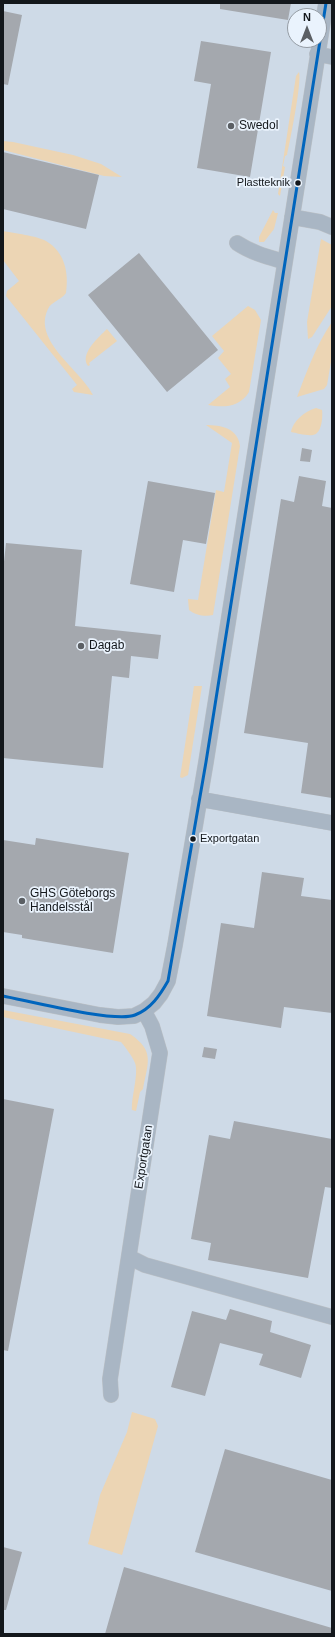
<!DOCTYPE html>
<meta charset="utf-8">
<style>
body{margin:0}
#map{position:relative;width:335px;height:1637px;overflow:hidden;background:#e0e6ed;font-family:Arial,sans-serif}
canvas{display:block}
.frame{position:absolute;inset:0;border:4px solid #13171b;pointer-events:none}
.north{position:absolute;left:287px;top:8px;width:40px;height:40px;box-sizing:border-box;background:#eaf3fd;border:1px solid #949ba3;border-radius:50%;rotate:0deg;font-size:11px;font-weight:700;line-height:16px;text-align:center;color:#13171b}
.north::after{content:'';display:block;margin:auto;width:14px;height:18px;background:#5b5f64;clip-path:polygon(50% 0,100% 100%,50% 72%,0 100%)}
</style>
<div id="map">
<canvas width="335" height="1637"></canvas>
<div class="frame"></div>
<div class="north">N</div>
</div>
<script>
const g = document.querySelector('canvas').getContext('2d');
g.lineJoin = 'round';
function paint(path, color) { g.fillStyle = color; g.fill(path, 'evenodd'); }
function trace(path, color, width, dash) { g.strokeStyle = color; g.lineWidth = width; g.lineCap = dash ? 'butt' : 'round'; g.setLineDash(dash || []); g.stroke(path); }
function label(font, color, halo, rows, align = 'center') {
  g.font = font + ' Arial,sans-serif'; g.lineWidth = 3.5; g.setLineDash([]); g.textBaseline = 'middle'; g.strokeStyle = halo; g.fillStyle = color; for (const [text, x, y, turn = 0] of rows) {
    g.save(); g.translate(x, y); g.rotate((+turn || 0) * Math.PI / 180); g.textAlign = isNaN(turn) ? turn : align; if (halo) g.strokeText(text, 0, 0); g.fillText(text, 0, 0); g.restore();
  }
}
const built = new Path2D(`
 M 3,3 L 332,3 L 332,1634 L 3,1634 ZM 295,16 L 319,16 L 319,40 L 295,40 Z`);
const green = new Path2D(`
 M 299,72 C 302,82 290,141 287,155 L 285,156 L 283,166 L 285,167 L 280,196 L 278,194 L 296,76 Z
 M 3,141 L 13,142 L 73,155 L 101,164 L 122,177 L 104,176 L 3,150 Z
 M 273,210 L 275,213 L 278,213 L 274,229 L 264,242 L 259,242 L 259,237 Z
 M 3,231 C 14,233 37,236 46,241 C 65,252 69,273 66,293 C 61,300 51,302 48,309 C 32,341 81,370 93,395 L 74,392 L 72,389 L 77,385 L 6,296 L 7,291 L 19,281 L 3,260 Z
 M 321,239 L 332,245 L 332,306 L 312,337 L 308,339 L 307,322 Z
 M 248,306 L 255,310 L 261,320 L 249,392 C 240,407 224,408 208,405 L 230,387 L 225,379 L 231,374 L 218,358 L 224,351 L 212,336 Z
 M 332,322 L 332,356 L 327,385 L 324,389 L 297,397 C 307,371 316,345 332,322 Z
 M 107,329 L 117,341 L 89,363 L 90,365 L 88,366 C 79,354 99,337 107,329 Z
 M 316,408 L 322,410 C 323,416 322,434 313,435 C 306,436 297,433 291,432 C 293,421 305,411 316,408 Z
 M 206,425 C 221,425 238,428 240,446 L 213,615 C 205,617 195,615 189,610 L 188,599 L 198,600 L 216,490 L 224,492 L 232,443 Z
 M 194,686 L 202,686 L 188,775 L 182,778 L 180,777 L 181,771 Z
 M 3,1010 L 130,1034 C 155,1051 148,1062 143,1089 L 140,1092 L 136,1111 L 132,1110 C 131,1098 139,1073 135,1063 C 132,1056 126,1048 121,1042 L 3,1017 Z
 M 132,1412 L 155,1419 L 158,1426 L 122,1555 L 88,1544 L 100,1495 L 127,1432 Z`);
const building = new Path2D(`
 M 220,3 L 291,3 L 288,20 L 220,9 Z
 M 3,11 L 22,15 L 8,85 L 3,84 Z
 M 201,41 L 271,52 L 250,177 L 197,168 L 211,84 L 194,81 Z
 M 3,152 L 99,175 L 86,229 L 3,209 Z
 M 139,253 L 218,350 L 167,392 L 88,295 Z
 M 302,448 L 312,450 L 310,462 L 300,461 Z
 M 299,476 L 326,481 L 322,506 L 332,508 L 332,798 L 301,793 L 308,743 L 244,733 L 281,499 L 294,502 Z
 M 148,481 L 215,493 L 206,544 L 183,540 L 174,592 L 130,584 Z
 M 6,543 L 82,550 L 75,626 L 161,635 L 158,659 L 131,656 L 129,678 L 112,676 L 103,768 L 3,758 L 3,571 Z
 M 36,838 L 129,853 L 113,953 L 22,938 L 22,935 L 3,932 L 3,840 L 35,845 Z
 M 262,872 L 304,878 L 301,896 L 332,900 L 332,1013 L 284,1007 L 281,1028 L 207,1016 L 221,923 L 254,928 Z
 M 204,1047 L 217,1049 L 215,1059 L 202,1057 Z
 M 3,1099 L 54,1109 L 8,1351 L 3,1350 Z
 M 234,1121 L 332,1139 L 332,1188 L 325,1187 L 308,1278 L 208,1260 L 211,1243 L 191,1239 L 209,1135 L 230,1139 Z
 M 230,1309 L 272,1321 L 270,1332 L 311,1345 L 301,1378 L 259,1365 L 263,1354 L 220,1343 L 205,1396 L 171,1387 L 192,1311 L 226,1320 Z
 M 225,1449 L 332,1480 L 332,1591 L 195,1552 Z
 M 3,1547 L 22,1552 L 6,1610 L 3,1610 Z
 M 124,1567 L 332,1628 L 332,1634 L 105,1634 Z`);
const minor = new Path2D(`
 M 317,54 L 332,57
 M 292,217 L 320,222 L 332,227
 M 237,243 C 252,253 268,257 285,262
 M 199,799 L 332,823
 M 3,996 L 100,1015 L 118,1017 L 134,1016 L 144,1011 L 154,1003 L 161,994 L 168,981 L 175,945 L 206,762 L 326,3
 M 129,1257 L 145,1265 L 332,1317
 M 111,1395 L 110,1379 L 160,1053 L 152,1026 L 144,1011`);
const bus1 = new Path2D(`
 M 3,996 C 29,1001 115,1023 135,1015 C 151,1009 160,995 168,981 L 206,762 L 326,3`);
const markers = [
 [231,126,4,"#5b5f64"],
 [298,183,3.5,"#13171b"],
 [81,646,4,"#5b5f64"],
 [193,839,3.5,"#13171b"],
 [22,901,4,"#5b5f64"]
];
const busNames = [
 ["Plastteknik",290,183],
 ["Exportgatan",200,839,"left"]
];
const poiNames = [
 ["Swedol",239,126],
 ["Dagab",89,646],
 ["GHS Göteborgs",30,894],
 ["Handelsstål",30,908]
];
const streetNames = [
 ["Exportgatan",144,1157,-81]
];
paint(built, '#cedae7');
paint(green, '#ecd5b4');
paint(building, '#a4a8ae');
trace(minor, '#bcc1c6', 16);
trace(minor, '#a9b6c4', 15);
trace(bus1, '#0065bd', 3);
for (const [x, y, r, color] of markers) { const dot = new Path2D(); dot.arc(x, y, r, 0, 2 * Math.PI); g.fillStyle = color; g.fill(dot); trace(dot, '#eaf3fd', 1.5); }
label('11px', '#13171b', '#eaf3fd', busNames, 'right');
label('12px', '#13171b', '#eaf3fd', poiNames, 'left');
label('12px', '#13171b', '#eaf3fd', streetNames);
</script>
